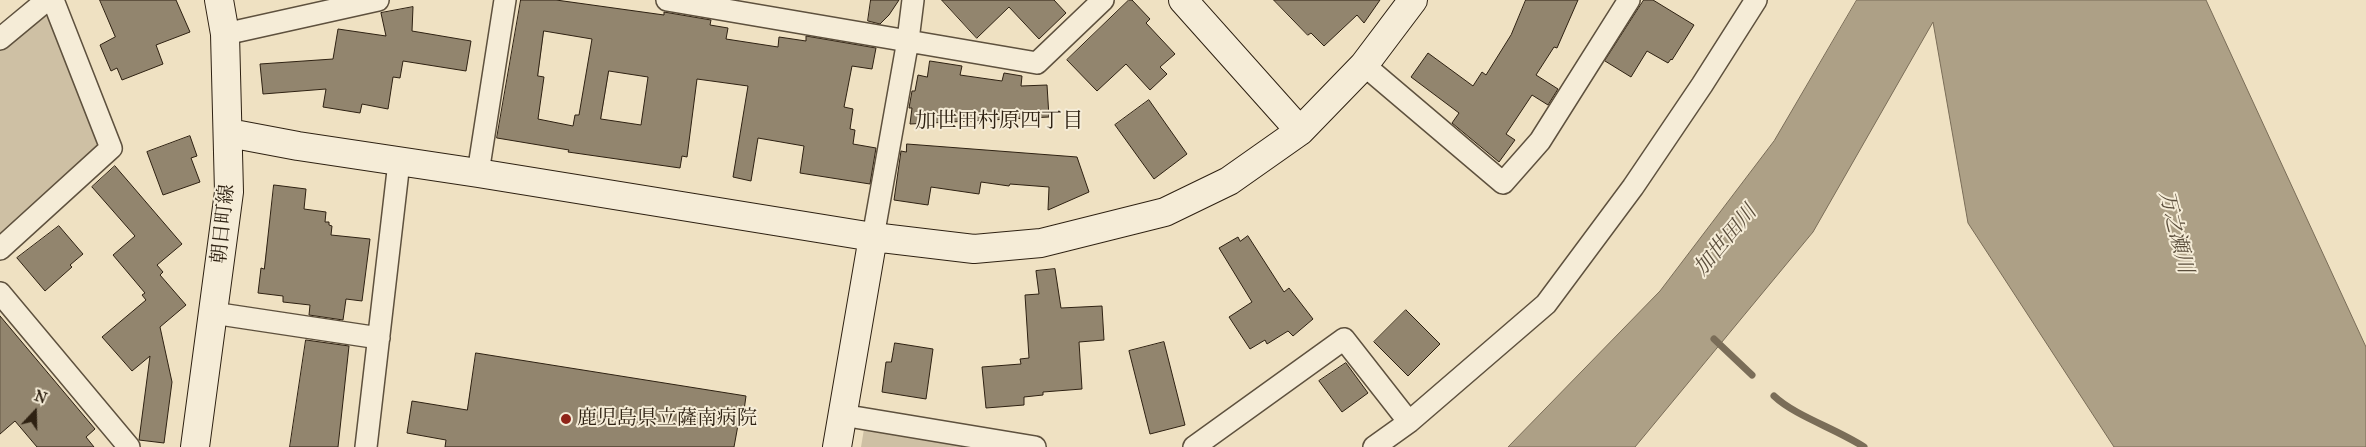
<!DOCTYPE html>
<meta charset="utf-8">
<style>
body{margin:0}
#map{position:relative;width:2366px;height:447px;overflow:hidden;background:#efe1c2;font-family:"IM FELL Great Primer",serif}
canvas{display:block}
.north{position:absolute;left:10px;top:387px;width:50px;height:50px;-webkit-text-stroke:4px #f5ecd7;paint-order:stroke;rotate:21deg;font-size:14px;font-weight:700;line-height:20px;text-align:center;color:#2e2112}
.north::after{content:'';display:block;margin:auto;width:18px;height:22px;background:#2e2112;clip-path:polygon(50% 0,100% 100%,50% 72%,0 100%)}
</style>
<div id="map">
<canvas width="2366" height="447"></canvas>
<div class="north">N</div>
</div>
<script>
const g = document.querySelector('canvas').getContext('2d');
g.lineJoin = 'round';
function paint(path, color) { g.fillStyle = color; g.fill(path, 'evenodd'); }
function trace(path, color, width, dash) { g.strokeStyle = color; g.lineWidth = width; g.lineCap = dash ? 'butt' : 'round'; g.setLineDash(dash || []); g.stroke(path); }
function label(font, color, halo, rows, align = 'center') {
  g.font = font + ' "IM FELL Great Primer","Noto Serif JP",serif'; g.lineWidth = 4; g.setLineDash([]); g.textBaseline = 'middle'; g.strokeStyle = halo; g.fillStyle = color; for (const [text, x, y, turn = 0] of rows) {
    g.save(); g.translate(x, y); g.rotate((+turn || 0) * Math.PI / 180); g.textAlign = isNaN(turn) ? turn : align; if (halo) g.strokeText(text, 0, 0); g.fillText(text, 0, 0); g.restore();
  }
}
const green = new Path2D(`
 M 39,14 L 49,18 L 98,142 L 95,154 L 0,235 L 0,46 Z
 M 864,429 L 969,447 L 861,447 Z`);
const water = new Path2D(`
 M 1857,0 L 2206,0 L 2366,347 L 2366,447 L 2114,447 L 1968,223 L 1933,22 L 1813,232 L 1635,447 L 1508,447 L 1660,291 L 1774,141 Z`);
const stream = new Path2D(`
 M 1714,339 L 1752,375
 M 1774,396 C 1795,416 1837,429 1864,447`);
const building = new Path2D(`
 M 100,0 L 176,0 L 190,32 L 156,45 L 163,64 L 122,80 L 117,68 L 111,71 L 100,45 L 115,37 Z
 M 521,0 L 556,0 L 664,15 L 664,12 L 711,20 L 710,25 L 728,28 L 726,39 L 778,47 L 779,37 L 806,41 L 806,36 L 876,48 L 872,69 L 852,66 L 844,107 L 853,109 L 850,129 L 855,130 L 853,144 L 876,148 L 870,184 L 800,173 L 804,146 L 758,138 L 751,181 L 733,177 L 748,86 L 697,79 L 687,157 L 682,156 L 680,168 L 568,152 L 569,150 L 497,138 ZM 544,31 L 592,39 L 579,115 L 575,115 L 573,126 L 538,119 L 544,77 L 538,76 ZM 609,71 L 648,77 L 641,125 L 601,119 Z
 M 871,0 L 899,0 L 889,15 L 880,24 L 868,21 Z
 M 942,0 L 1054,0 L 1066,13 L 1039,39 L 1009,7 L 977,38 Z
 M 1129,0 L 1132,0 L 1150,19 L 1146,23 L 1175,54 L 1160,67 L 1167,74 L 1150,90 L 1126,64 L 1097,91 L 1067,60 Z
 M 1274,0 L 1380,0 L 1364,23 L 1357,15 L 1324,46 L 1311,33 L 1308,35 Z
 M 1526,0 L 1578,0 L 1557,48 L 1554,47 L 1536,75 L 1558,89 L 1548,105 L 1532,95 L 1506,134 L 1515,140 L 1499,162 L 1452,123 L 1459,113 L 1411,77 L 1428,53 L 1473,86 L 1482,72 L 1486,75 L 1511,35 Z
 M 1644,0 L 1653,0 L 1694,25 L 1672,60 L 1671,59 L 1668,63 L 1647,51 L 1631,77 L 1605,61 Z
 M 413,7 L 412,31 L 471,41 L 466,71 L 403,61 L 400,78 L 393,77 L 388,109 L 362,104 L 360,113 L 323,107 L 326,89 L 263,94 L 260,64 L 333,59 L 338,29 L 386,36 L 381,13 Z
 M 930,61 L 962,66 L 960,75 L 1002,81 L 1004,73 L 1022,76 L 1021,86 L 1047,85 L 1049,117 L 910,124 L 912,108 L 909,108 L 912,91 L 915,91 L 918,75 L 927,77 Z
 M 1149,100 L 1187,154 L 1154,179 L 1115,125 Z
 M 190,136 L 197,156 L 191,158 L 200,182 L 163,195 L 147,152 Z
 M 907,144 L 1077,157 L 1089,192 L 1048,210 L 1049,187 L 1010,184 L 1009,186 L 981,182 L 979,194 L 931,187 L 928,205 L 894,200 L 901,151 L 906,152 Z
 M 115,166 L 182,244 L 157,265 L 163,272 L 160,275 L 186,305 L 160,327 L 172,382 L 164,443 L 139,440 L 150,356 L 132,371 L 102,337 L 146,300 L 142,295 L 145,293 L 113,255 L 135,236 L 92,187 Z
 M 274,185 L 306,189 L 304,209 L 326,212 L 325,222 L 329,222 L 329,225 L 332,226 L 331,235 L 370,239 L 362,301 L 346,299 L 343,320 L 309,315 L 310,305 L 283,302 L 283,296 L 258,293 L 261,268 L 264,269 Z
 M 59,226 L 83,254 L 70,265 L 72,267 L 45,291 L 17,258 Z
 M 1248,236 L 1284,292 L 1289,288 L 1313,319 L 1293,336 L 1288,331 L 1267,344 L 1265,340 L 1250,349 L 1229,317 L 1252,302 L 1219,248 L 1238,237 L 1240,241 Z
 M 1055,269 L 1061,308 L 1102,306 L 1104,340 L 1079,342 L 1082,389 L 1043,392 L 1043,395 L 1024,397 L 1024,405 L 986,408 L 982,367 L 1021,364 L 1020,359 L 1029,358 L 1025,295 L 1039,294 L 1036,271 Z
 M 1406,310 L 1440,344 L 1408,376 L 1374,342 Z
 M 0,316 L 95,429 L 86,437 L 94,447 L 37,447 L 15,421 L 0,434 Z
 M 306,340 L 349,346 L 338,447 L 290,447 Z
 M 1164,342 L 1185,425 L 1150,434 L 1129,351 Z
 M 895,343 L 933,349 L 926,399 L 882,392 L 886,362 L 891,362 Z
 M 476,353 L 746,396 L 742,425 L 738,425 L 734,447 L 445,447 L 446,440 L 407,433 L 412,401 L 467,410 Z
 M 1346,363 L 1368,393 L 1342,412 L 1319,381 Z`);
const street = new Path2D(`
 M 667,0 L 1037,63 L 1103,0
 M 225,34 L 378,0
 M 0,39 L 47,0
 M 1364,65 L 1503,183 L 1540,141 L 1629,0
 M 478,173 L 505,0
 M 873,237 L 908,40 L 913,0
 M 0,249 L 111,148 L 53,0
 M 0,293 L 129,447
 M 213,313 L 379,338
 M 842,415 L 1035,447
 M 366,447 L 399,162
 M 1194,447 L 1344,339 L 1409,422
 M 1374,447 L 1409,422 L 1546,304 L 1633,187 L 1702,85 L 1756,0`);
const secondary = new Path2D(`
 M 1183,0 L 1300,131
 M 229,133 L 298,146 L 478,173 L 873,237 L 974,249 L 1041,243 L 1165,212 L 1229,181 L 1300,131 L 1364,65 L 1413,0
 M 195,447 L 229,192 L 225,34 L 219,0
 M 837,447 L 873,237`);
const markers = [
 [566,419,6,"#8f2418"]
];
const streetNames = [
 ["朝日町線",224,224,-84]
];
const poiNames = [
 ["鹿児島県立薩南病院",577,419]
];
const neighbourhoodNames = [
 ["加世田村原四丁目",999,122]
];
const waterNames = [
 ["万之瀬川",2175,232,76],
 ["加世田川",1726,241,-50]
];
paint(green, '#cec0a4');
paint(water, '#ada086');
trace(water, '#7a6d58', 1);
trace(stream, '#7a6d58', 7);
paint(building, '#92856e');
trace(building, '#2e2112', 1);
trace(street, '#5e513e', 24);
trace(secondary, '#2e2112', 30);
trace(street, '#f5ecd7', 21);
trace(secondary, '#f5ecd7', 28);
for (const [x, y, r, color] of markers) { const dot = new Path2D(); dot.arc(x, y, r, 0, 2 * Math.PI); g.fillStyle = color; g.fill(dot); trace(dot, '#f5ecd7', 2); }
label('20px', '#2e2112', '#f5ecd7', streetNames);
label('20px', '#2e2112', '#f5ecd7', poiNames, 'left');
label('21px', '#2e2112', '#f5ecd7', neighbourhoodNames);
label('italic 21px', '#5a4d3b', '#f5ecd7', waterNames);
</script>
